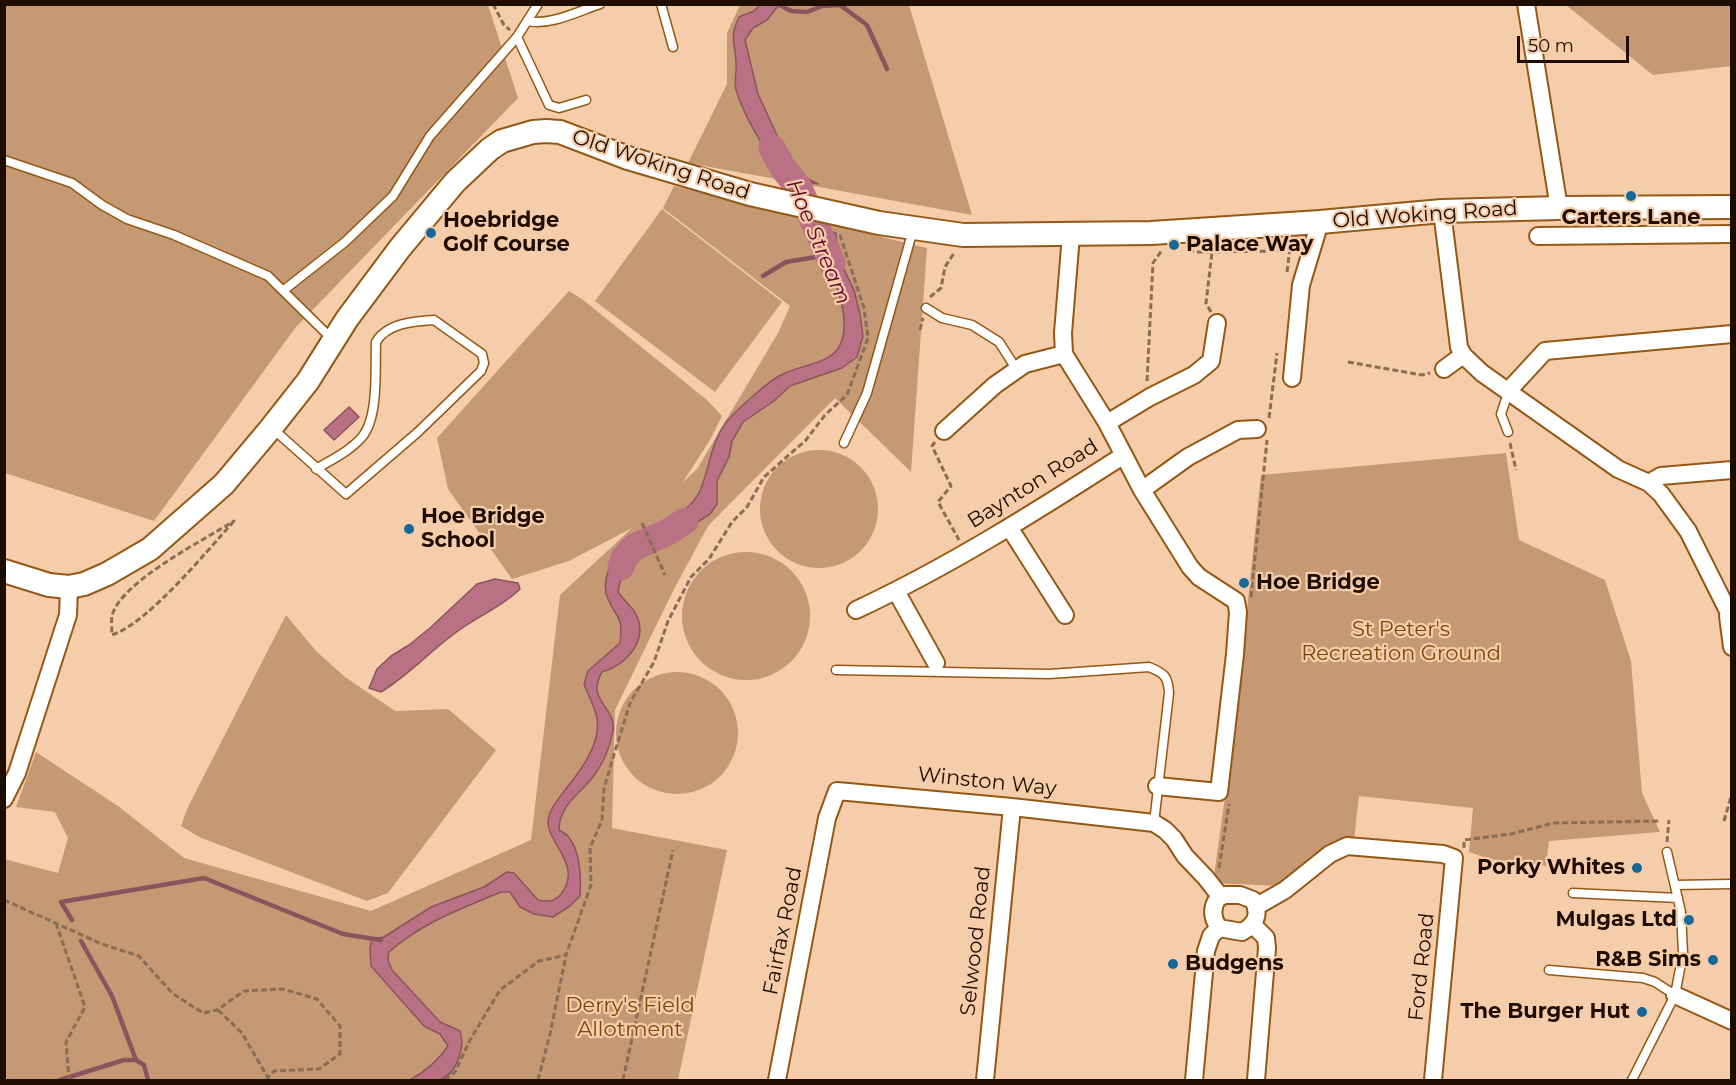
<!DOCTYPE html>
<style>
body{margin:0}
#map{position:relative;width:1736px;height:1085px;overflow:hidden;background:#f6cdaa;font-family:Montserrat,sans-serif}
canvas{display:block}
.frame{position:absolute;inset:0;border:6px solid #1f0d00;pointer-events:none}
.scale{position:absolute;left:1517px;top:36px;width:112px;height:27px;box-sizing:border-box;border:3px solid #1f0d00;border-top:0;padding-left:8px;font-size:18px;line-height:21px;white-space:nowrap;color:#1f0d00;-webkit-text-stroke:4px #f6cdaa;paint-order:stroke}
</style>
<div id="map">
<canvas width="1736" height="1085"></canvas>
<div class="frame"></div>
<div class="scale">50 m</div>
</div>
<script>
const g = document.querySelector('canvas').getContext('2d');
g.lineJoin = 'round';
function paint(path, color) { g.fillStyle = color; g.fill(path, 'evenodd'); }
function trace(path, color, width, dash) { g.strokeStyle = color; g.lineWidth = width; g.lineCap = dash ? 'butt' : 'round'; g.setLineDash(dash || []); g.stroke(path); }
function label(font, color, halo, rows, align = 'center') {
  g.font = font + ' Montserrat,sans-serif'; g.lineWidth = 4.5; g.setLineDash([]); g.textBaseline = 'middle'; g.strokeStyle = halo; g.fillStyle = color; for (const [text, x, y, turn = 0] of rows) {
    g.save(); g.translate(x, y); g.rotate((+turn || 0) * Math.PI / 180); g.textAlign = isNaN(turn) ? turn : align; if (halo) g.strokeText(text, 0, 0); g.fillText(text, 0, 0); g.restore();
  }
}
const green = new Path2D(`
 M 5,5 L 488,5 L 518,98 L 296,327 L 154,521 L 5,473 Z
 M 740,5 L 909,5 L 972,215 L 688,163 L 727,84 L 727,33 Z
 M 1566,5 L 1731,5 L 1731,66 L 1653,75 Z
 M 674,186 L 927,248 L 911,472 L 835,398 L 708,526 L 673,591 L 615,710 L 612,828 L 727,850 L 678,1080 L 5,1080 L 4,859 L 58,873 L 68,838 L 55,812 L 16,807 L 36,752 L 118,806 L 184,858 L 371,911 L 531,840 L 560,595 L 632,528 L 569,561 L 512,579 L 448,489 L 437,438 L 569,291 L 582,299 L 707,400 L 722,416 L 710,440 L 683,482 L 697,469 L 778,333 L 790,306 L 663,208 Z
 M 662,209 L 782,302 L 715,392 L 595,301 Z
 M760 509a59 59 0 1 1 118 0a59 59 0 1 1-118 0Z
 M 1506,453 L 1519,540 L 1605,580 L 1631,661 L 1642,793 L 1660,832 L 1549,841 L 1546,866 L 1489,859 L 1469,852 L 1473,808 L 1359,796 L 1354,840 L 1282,886 L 1213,883 L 1235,726 L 1261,475 Z
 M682 616a64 64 0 1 1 128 0a64 64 0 1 1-128 0Z
 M 286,615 L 316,651 L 345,677 L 395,711 L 448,709 L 496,750 L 388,893 L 367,901 L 199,837 L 181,826 L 188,807 Z
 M616 733a61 61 0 1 1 122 0a61 61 0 1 1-122 0Z`);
const water = new Path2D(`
 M 761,4 L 779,5 L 767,20 L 753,28 L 745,40 L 758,94 L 782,146 L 797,173 L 818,184 L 781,177 C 766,149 745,120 736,90 C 734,81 737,71 736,62 C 735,40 729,39 739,17 L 754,11 Z
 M 808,227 L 836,233 L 837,255 L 854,290 L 860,314 L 863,336 L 857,357 L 842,368 L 790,386 L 774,401 L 743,422 L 732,441 L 729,457 L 717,481 L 717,504 L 710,514 L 657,548 L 650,532 C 659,530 666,525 673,519 C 683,512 693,504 699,493 C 710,469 710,443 727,421 C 738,409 765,384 779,376 C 798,364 832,366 841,343 C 854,309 824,257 808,227 Z
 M 349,407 L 359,417 L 334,440 L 324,430 Z
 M 642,534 L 651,553 C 629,563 622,567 618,592 C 622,598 634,609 636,614 C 649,641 626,665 602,672 C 585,701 617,707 613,731 C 610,747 603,764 593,777 C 580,794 559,805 559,830 C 563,832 568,835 570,839 C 581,854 581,879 580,896 L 570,906 L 553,917 L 534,914 L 520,907 L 510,892 L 501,892 C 461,909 421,923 389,952 L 388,960 L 392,970 L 440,1022 L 460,1031 C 466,1047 456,1075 439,1080 C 431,1083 418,1081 410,1080 C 426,1071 438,1061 448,1046 L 440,1034 L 424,1026 L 371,966 L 370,948 L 372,939 L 384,937 L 431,907 L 484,887 L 507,872 L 514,873 L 538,900 C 548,902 555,902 562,893 C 584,863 541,839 549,816 C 552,805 562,794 569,785 C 583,767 601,743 597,718 C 595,707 588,695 584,684 L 588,671 L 620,643 C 623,614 618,622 608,599 C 600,582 612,556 626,544 C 631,540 637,537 642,534 Z
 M 495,579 L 518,583 L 520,589 C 502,607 478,616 458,631 C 431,650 409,675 381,692 L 369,688 L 377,669 L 391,656 L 409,645 L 430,628 L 477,584 Z`);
const stream = new Path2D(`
 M 778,4 L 791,11 L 807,12 L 822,6 L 840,5 L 867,25 L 887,69
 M 763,276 L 786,262 L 828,255
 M 72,920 L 61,902 L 204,878 L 343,934 L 381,940
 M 81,941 L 112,996 L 136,1060
 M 60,1080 L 124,1060 L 136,1060 L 144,1065 L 148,1080`);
const river = new Path2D(`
 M 772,148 L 783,168 L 799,188 L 832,263
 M 621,567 L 624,558 L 634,547 L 668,532 L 685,521`);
const path = new Path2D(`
 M 493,4 L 504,25 L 510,30
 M 1188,250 L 1196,252 L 1279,251
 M 1287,272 L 1291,240
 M 930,297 L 941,288 L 945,267 L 954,253
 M 1211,312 L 1206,303 L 1212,252
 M 920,330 L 923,318
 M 1348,362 L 1422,375 L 1430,373
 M 1147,381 L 1153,263 L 1162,250
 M 1269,418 L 1277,353
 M 935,442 L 932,446 L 951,486 L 938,502 L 959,540
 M 1510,443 L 1516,470
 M 234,521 C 207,551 148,623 112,635 C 112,629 111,621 112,616 C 120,582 204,540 234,521 Z
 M 642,523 L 665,575
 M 1251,597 L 1267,440
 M 1724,821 L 1732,793
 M 1667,842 L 1669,820
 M 1464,848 L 1464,840 L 1511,834 L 1553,823 L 1660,821
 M 1219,868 L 1229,804
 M 4,900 L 102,944 L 139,956 L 172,993 L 203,1013 L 217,1010 L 244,991 L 283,989 L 317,999 L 340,1026 L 340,1054 L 319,1069 L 274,1071 L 266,1080
 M 56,923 L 85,1007 L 66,1042 L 69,1080
 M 218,1010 L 242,1033 L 268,1078
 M 445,1080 L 455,1072 L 470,1040 L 500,990 L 539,961 L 566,955 L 591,885 L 590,848 L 602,820 L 604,789 L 612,761 L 630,703 L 654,662 L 668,621 L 691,577 L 709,559 L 732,522 L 747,507 L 764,477 L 806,440 L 825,415 L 847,395 L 868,338 L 864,308 L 839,232
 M 538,1080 L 550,1034 L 566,955
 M 623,1080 L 673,850`);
const service = new Path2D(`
 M 661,4 L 673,47
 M 527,21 C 550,26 579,11 600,4
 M 517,37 L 549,105 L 559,108 L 586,100
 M 4,160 L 72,183 L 102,205 L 127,219 L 174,235 L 268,276 L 333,340
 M 284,290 L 345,242 L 393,196 L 430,136 L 517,37 L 538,4
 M 926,308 L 942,318 L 972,325 L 999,342 L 1017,370
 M 272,428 L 346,494 L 418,432 L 481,371 L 484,363 L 482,354 L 434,320 C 415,321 387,323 376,342 C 375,368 379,417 362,437 C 350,451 331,460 316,469
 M 1508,432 L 1501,414 L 1509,390
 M 844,443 L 867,393 L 913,230
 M 836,670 L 1049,674 L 1149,667 C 1164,673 1168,676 1169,693 L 1154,823
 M 1675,885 L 1732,884
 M 1573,893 L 1678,898
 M 1549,970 L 1643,978 L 1655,982 L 1675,995
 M 1632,1080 L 1675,995 L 1683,953 L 1681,912 L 1667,852`);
const minor = new Path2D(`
 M 1526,4 L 1559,208
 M 1442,211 L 1459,347 L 1463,355 L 1482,373 L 1618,469 L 1649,483 L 1661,494 L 1688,531 L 1732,619
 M 1071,235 L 1063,333 L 1064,354 L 1107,423 L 1142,490 L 1190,567 L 1199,577 L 1236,601 L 1238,612 L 1235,654 L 1219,792 L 1157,786
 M 1538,236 L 1732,234
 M 1444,369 L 1463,355
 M 1292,378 L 1301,285 L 1320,222
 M 1509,390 L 1545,351 L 1732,334
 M 1107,423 L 1150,397 L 1194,375 L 1211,361 L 1217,323
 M 944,431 L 995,385 L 1025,364 L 1064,354
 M 1649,483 L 1661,476 L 1732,470
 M 1142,490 L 1188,457 L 1238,430 L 1257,429
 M 1009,527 L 1065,615
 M 896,591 L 936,663
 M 856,610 C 950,566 1037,511 1124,455
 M 1728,616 L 1732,647
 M 4,799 L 17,773 L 68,615 L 69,587
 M 1225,895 L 1240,895 L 1253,900 C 1261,915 1255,925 1242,932 L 1219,928 C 1212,918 1211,908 1218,898 Z
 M 1257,906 L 1285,890 L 1330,854 L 1347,846 L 1443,854 L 1454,858 L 1433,1080
 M 1253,925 L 1266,938 L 1267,948 L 1256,1080
 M 1675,995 L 1732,1021
 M 777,1080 L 827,818 L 837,791 L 1012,807 L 1154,823 L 1165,830 L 1174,839 L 1185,856 L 1206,878 L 1220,896
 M 985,1080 L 1012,807
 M 1194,1080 L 1206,951 L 1211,936 L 1219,928`);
const secondary = new Path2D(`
 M 4,571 L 49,585 L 69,587 L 84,584 L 107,574 L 150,549 L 224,484 L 271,428 L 308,381 L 347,319 L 400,248 L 455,182 L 490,149 L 502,141 L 533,132 L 546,131 L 560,132 L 628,158 L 750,194 L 879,223 L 963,235 L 1151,233 L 1320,222 L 1442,211 L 1559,208 L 1732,207`);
const markers = [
 [1631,196,6,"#186799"],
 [431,233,6,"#186799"],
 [1174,245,6,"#186799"],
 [409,529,6,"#186799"],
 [1244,583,6,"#186799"],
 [1637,868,6,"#186799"],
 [1689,920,6,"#186799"],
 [1713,960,6,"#186799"],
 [1173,964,6,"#186799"],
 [1642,1012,6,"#186799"]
];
const streetNames = [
 ["Old Woking Road",661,165,18],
 ["Old Woking Road",1425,215,-4],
 ["Baynton Road",1033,484,-32],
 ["Winston Way",987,782,6],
 ["Fairfax Road",783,931,-79],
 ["Selwood Road",976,941,-84],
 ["Ford Road",1422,967,-84]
];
const poiNames = [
 ["Carters Lane",1631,218,"center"],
 ["Hoebridge",443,221],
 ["Golf Course",443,245],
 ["Palace Way",1186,245],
 ["Hoe Bridge",421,517],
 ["School",421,541],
 ["Hoe Bridge",1256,583],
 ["Porky Whites",1625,868,"right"],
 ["Mulgas Ltd",1677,920,"right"],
 ["R&B Sims",1701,960,"right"],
 ["Budgens",1185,964],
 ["The Burger Hut",1630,1012,"right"]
];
const parkNames = [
 ["St Peter's",1401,630],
 ["Recreation Ground",1401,654],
 ["Derry's Field",630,1006],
 ["Allotment",630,1030]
];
const waterNames = [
 ["Hoe Stream",818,242,67]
];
paint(green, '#c49973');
paint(water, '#ba7185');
trace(water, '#8c535d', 1.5);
trace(stream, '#8c535d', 4.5);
trace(river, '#ba7185', 27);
trace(service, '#945815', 11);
trace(minor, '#945815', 20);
trace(secondary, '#945815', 26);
trace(path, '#8a6d55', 3, [6, 3]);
trace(service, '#fff', 8);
trace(minor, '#fff', 16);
trace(secondary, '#fff', 22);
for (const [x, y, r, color] of markers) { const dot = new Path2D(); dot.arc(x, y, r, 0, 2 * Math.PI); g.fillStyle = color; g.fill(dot); trace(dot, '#f6cdaa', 2); }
label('21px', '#1f0d00', '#f6cdaa', streetNames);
label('bold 21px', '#1f0d00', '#f6cdaa', poiNames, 'left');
label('21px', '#7b4707', '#f6cdaa', parkNames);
label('italic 22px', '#650930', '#f6cdaa', waterNames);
</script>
